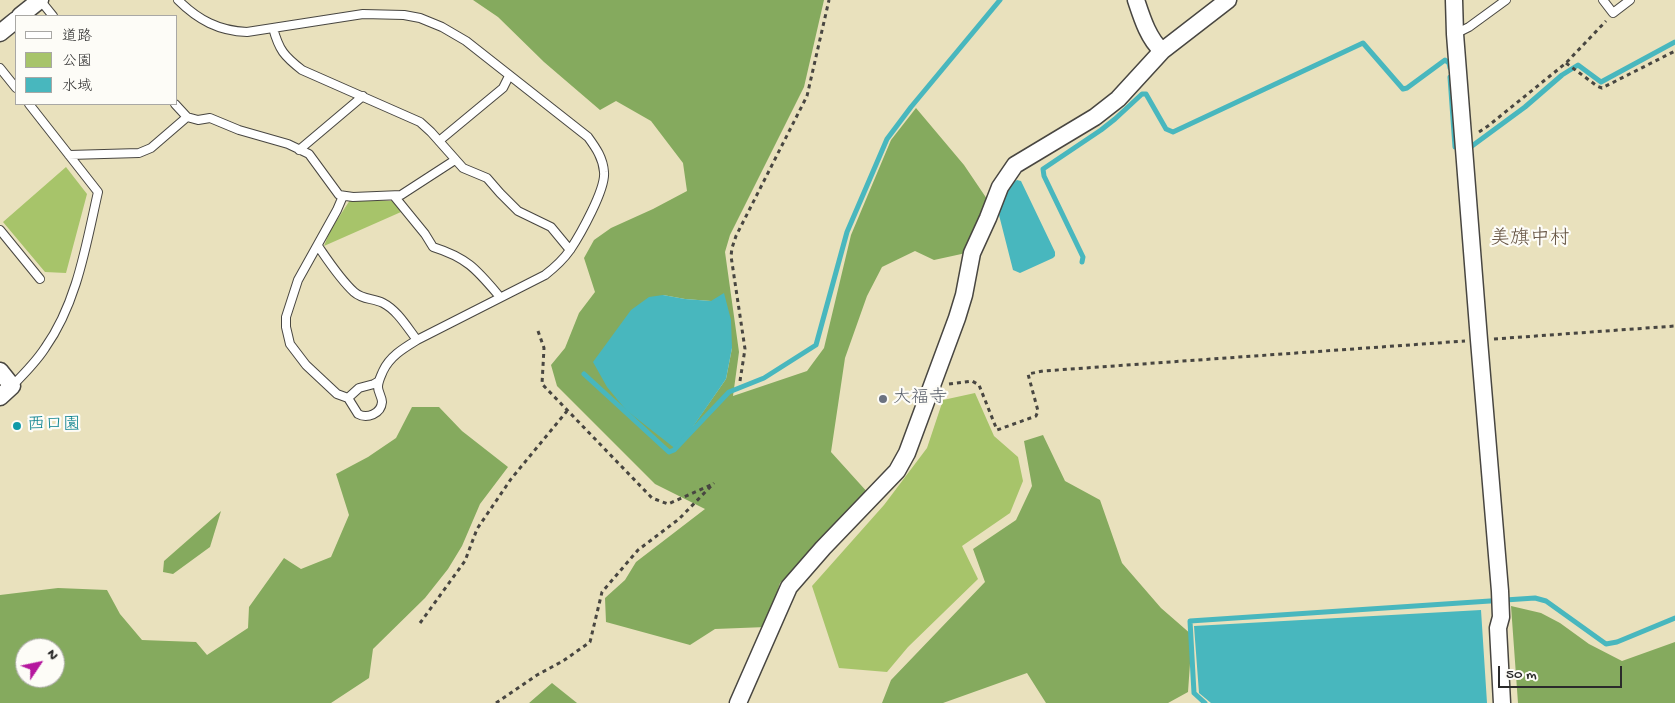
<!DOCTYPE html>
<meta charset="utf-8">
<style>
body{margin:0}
#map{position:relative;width:1675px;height:703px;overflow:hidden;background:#e9e1bd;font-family:"Gochi Hand","Klee One",sans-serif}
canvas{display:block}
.legend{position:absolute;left:15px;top:15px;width:162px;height:90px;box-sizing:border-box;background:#fdfcf7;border:1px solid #a9a8a5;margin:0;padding:6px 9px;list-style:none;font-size:15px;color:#2b2b2b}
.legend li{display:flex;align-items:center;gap:10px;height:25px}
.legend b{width:25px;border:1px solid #a9a8a5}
.north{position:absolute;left:15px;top:638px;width:50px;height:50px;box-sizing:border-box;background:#fdfcf7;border:1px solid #a9a8a5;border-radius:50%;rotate:56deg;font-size:14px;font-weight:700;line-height:20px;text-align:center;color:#2b2b2b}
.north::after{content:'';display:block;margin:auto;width:18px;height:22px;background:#b5179e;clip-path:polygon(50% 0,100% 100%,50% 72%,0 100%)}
.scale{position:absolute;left:1498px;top:666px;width:124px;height:22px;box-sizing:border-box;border:2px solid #2b2b2b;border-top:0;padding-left:6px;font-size:15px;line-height:18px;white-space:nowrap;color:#2b2b2b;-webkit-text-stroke:4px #fdfcf7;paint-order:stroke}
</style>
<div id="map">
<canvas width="1675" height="703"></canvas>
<ul class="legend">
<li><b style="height:6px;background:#fff"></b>道路</li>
<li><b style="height:14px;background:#a7c46a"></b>公園</li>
<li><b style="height:14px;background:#48b7be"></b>水域</li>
</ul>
<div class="north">N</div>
<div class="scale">50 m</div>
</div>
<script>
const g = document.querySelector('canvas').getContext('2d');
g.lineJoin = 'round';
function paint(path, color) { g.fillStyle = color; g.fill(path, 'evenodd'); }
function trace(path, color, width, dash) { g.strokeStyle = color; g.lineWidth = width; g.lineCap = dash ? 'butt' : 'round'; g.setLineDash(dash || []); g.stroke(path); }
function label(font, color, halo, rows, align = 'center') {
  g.font = font + ' "Gochi Hand","Klee One",sans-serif'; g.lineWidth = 4.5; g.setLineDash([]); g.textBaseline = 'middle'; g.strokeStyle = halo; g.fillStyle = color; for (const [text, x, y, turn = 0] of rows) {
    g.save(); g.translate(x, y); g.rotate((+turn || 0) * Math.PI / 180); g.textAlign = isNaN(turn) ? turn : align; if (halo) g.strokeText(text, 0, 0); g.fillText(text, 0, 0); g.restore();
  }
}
const green = new Path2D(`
 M 66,167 L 87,194 L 66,273 L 45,272 L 3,222 Z
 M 350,200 L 393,201 L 401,212 L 324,246 L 330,231 Z
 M 975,393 L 994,436 L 1018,457 L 1023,481 L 1010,513 L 962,546 L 978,579 L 908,647 L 887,672 L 839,668 L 812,586 L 884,505 L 927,448 L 943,400 Z`);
const forest = new Path2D(`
 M 473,0 L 824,0 L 804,87 L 730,235 L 725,252 L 739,352 L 733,396 L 807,371 L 824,348 L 851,235 L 891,140 L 916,108 L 964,165 L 987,199 L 966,253 L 934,260 L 915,251 L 882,267 L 867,296 L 845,358 L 831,452 L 869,494 L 780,583 L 766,627 L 715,629 L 690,645 L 606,622 L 605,598 L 625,580 L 636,562 L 705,509 L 655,484 L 557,386 L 551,365 L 565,348 L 579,313 L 595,292 L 584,258 L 594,240 L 611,228 L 653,209 L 687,191 L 683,163 L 651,121 L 616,101 L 600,110 L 544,62 L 498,17 ZM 663,295 L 685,299 L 711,301 L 732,348 L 726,379 L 677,449 Z
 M 412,407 L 439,407 L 462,431 L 508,467 L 480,504 L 462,546 L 448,569 L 425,598 L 373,649 L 369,678 L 331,703 L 0,703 L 0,595 L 58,588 L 107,590 L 120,614 L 142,640 L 196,642 L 207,655 L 248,628 L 249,607 L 284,558 L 301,569 L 331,557 L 349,515 L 336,474 L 368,457 L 396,438 ZM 25,648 L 55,648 L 55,678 L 25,678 Z
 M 1043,435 L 1065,481 L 1100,500 L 1122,563 L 1161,608 L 1192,635 L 1188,692 L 1168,703 L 1046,703 L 1027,673 L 943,703 L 882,703 L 891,680 L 985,582 L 973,549 L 1016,520 L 1032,486 L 1024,441 Z
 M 221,511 L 210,547 L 173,574 L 163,572 L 164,561 Z
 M 1511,606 L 1541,613 L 1560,623 L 1589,644 L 1622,661 L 1675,642 L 1675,703 L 1518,703 Z
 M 552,683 L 577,703 L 529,703 Z`);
const water = new Path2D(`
 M 1017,180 L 1021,181 L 1055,252 L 1055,256 L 1053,258 L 1020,273 L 1013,270 L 999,215 C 1001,205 1007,186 1017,180 Z
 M 724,293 L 731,320 L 732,348 L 726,379 L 677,450 L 626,410 L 607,387 L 593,362 L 631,310 L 649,297 L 663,295 L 685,299 L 711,301 Z
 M 1481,610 L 1487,703 L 1211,703 L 1199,693 L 1194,626 Z`);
const stream = new Path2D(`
 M 1450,77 L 1455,147
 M 1472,146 L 1525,107 L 1562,75 L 1578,65 L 1601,82 L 1675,42
 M 1082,262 L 1083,257 L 1044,176 L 1043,169 L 1101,130 L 1115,119 L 1142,94 L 1146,94 L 1166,129 L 1173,132 L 1363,43 L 1403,89 L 1407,88 L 1445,60 L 1449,63 L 1450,68
 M 584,374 L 669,452 L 674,450 L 729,392 L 764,378 L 816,345 L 847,232 L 887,139 L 911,107 L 1000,0
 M 1205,703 L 1194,693 L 1190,621 L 1535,598 L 1546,601 L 1606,644 L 1617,642 L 1675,618`);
const path = new Path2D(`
 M 1566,63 L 1597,86 L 1602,88 L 1675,51
 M 1479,132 L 1488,126 L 1566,63 L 1606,21
 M 538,331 L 544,348 L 542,384 L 652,498 L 668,504 L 711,485
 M 1494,339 L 1675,326
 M 740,381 L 745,349 L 731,256 L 732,248 L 736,236 L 807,96 L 829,0
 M 949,384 L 972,381 L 979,385 L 997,430 L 1036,416 L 1038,411 L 1028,374 L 1043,371 L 1465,341
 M 420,623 L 465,561 L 477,529 L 511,479 L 567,411
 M 496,703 L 537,675 L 563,661 L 590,642 L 602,592 L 638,550 L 679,519 L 714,483`);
const service = new Path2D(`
 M 40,0 L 53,16
 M 178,0 C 198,20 219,31 247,32 L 363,14 L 404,15 L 420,18 L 442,27 L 466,41 L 588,137 C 596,148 603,158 604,172 C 606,189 580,235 570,250 C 563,260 554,268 545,275 L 417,340 C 404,348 390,356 383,371 C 381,376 378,381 378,387 C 378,392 382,397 382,402 C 381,414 367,419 358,414 L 348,398 L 359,388 L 374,384 L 379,381
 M 1603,0 L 1613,13 L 1630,0
 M 273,28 C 279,50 284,56 302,70 L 420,122 L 431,132 L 463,168 L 487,178 L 500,193 L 518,211 L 551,227 L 570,250
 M 1455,34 L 1469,27 L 1506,0
 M 0,68 L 16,88
 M 175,104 L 187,117 L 198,120 L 210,118 L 239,130 L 288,144 L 309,154 L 339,195 L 353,197 L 401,195 L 455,160
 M 439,141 L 503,88 L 509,76
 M 299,150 L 363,96
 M 69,155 L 139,153 L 151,148 L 187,117
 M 343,196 L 337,210 L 298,280 L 286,317 L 286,327 L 290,344 L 306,365 L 337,394 L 348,398
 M 394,196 L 425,234 L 433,247 C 468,258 477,270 500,297
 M 0,230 L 40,279
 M 318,246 C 329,262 340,279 354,292 C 363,300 373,298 383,303 C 397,310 407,327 417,340
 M 12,386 C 24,374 36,362 45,348 C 77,303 86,245 98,192 L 29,104`);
const minor = new Path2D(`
 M 1136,0 C 1142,18 1148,38 1162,51
 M 1454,0 L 1455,34 L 1479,340 L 1500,591 L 1501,617 L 1498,628 L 1502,703
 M 20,16 L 40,0
 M 0,33 L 16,20
 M 0,371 L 12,386 L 0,397
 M 738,703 L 789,587 L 823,548 L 897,471 L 907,453 L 957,318 L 964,295 L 972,253 L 988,218 L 1000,187 L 1015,165 L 1095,117 L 1118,99 L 1162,51 L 1228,0`);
const markers = [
 [883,399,5,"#6b7280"],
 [17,426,5,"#0f9aa8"]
];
const worshipNames = [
 ["大福寺",893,399]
];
const cultureNames = [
 ["西口園",27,426]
];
const quarterNames = [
 ["美旗中村",1530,240]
];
paint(green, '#a7c46a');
paint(forest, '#85aa5e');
paint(water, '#48b7be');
trace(stream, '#48b7be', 5);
trace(service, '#484641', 10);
trace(minor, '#484641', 19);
trace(path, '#484641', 3, [4, 4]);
trace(service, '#fff', 8);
trace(minor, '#fff', 16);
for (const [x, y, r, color] of markers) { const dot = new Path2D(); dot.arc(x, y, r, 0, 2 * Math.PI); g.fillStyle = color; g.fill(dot); trace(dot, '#fdfcf7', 2); }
label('18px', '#5b616d', '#fdfcf7', worshipNames, 'left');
label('18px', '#0d838f', '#fdfcf7', cultureNames, 'left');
label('20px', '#645241', '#fdfcf7', quarterNames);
</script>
